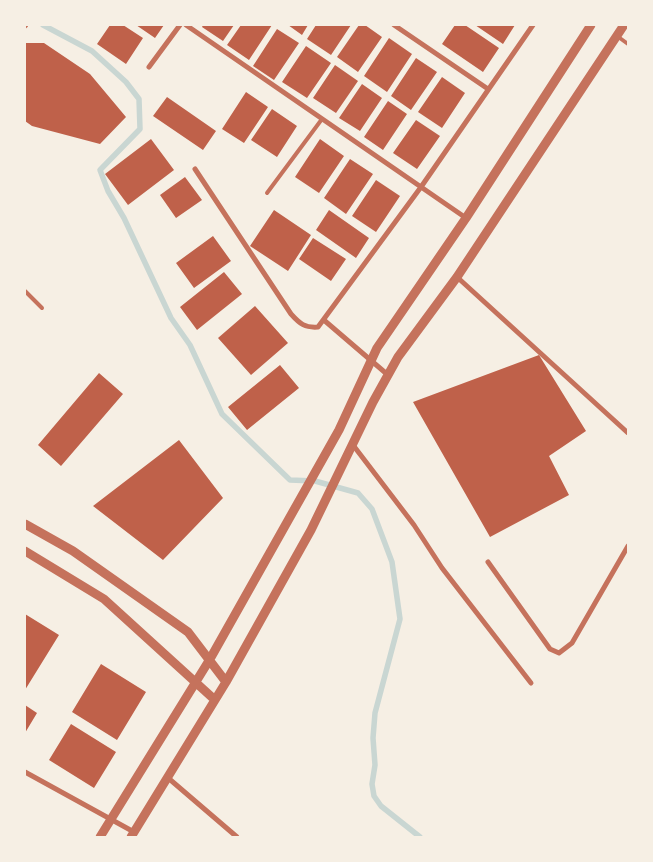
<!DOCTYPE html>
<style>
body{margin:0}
#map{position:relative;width:653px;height:862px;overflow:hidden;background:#f6efe4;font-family:"Titillium Web",sans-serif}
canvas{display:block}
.frame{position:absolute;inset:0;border:26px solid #f6efe4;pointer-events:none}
</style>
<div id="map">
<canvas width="653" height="862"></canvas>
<div class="frame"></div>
</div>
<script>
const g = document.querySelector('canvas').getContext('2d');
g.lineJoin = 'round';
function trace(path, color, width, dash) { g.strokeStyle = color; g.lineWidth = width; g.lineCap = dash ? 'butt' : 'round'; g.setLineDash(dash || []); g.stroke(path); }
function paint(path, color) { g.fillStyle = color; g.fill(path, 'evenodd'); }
const stream = new Path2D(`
 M 43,25 L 92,51 L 126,82 L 139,99 L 140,129 L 100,170 L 108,191 L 124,218 L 171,318 L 190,345 L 222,414 L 290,480 L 315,481 L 358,493 L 372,509 L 392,562 L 400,619 L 375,713 L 373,738 L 375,765 L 372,784 L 374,796 L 381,806 L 420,837`);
const building = new Path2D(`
 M 110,25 L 123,25 L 143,38 L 126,64 L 97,44 Z
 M 136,25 L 164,25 L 155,38 Z
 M 203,25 L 234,25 L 223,41 L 202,27 Z
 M 241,25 L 272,25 L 249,60 L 227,45 Z
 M 288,25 L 308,25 L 302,35 Z
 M 316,25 L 351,25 L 331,55 L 307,39 Z
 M 359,25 L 365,25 L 382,37 L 358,72 L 337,57 Z
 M 455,25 L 465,25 L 499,48 L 483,72 L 442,44 Z
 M 475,25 L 515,25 L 503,44 Z
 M 277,29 L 299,43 L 274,80 L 253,66 Z
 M 389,38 L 412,54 L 387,92 L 364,76 Z
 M 25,43 L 44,43 L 90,74 L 126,117 L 100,144 L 32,126 L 25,121 Z
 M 306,46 L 331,63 L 307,98 L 282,82 Z
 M 416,58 L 437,72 L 411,110 L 391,96 Z
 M 335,65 L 358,81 L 336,113 L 313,98 Z
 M 442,77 L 465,93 L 442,128 L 418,112 Z
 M 362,84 L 382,98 L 360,131 L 339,118 Z
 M 246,92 L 268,107 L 244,143 L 222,129 Z
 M 167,97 L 216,131 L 203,150 L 153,116 Z
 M 388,101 L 407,114 L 383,150 L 364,137 Z
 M 272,109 L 297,126 L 277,157 L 251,140 Z
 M 416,120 L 440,136 L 417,169 L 393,153 Z
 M 151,139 L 174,170 L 128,205 L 105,174 Z
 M 320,139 L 344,156 L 319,193 L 295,177 Z
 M 350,159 L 373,174 L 346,214 L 324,198 Z
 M 185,177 L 202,200 L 176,218 L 160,195 Z
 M 376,180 L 400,196 L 376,232 L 352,216 Z
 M 274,210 L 311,235 L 288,271 L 250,246 Z
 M 329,210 L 369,238 L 356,258 L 316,230 Z
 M 213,236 L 231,261 L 194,288 L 176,263 Z
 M 313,238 L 346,259 L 331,281 L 299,259 Z
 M 224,272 L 242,294 L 197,330 L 180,307 Z
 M 255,306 L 288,343 L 251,375 L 218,338 Z
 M 539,355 L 586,431 L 549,456 L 569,495 L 490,537 L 413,402 Z
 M 280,365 L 299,388 L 247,430 L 228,407 Z
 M 99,373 L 123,394 L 61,466 L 38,445 Z
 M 179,440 L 223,498 L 163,560 L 93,506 Z
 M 25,614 L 59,635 L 25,690 Z
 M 101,664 L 146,692 L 117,740 L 72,712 Z
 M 25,705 L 37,713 L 25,733 Z
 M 71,724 L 116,752 L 94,788 L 49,760 Z`);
const service = new Path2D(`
 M 617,36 L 628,44
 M 267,193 L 322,119
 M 25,291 L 42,308`);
const minor = new Path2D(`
 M 186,25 L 466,218
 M 394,25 L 488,89
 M 25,26 L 26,25
 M 149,67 L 180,25
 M 195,169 L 291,314 C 300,324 305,328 318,327 L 421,187 L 533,25
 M 457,277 L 628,433
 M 325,321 L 388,375
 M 353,445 L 414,525 L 442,568 L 531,683
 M 488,562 L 550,649 L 559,653 L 572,643 L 628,546
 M 25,772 L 134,832
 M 167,777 L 237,837`);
const tertiary = new Path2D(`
 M 25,524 L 73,551 L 188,632 L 226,682
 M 25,551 L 104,599 L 215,700
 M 100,837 L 210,659 L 339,430 L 377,348 L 466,218 L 591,25
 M 131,837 L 226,682 L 311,530 L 373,402 L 398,357 L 457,277 L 624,25`);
trace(stream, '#c9d6d2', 5.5);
paint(building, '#bf614a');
trace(service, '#c5725c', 4);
trace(minor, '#c5725c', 5);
trace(tertiary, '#c5725c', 9);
</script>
